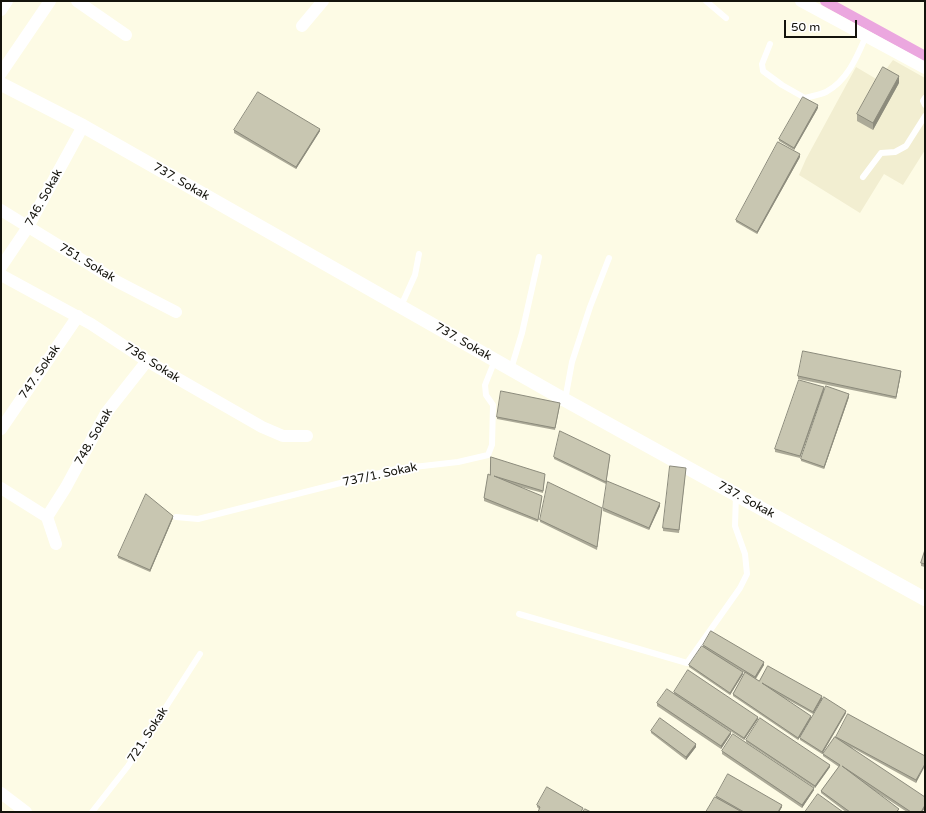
<!DOCTYPE html>
<style>
body{margin:0}
#map{position:relative;width:926px;height:813px;overflow:hidden;background:#fdfbe5;font-family:"Varela Round",sans-serif}
canvas{display:block}
.frame{position:absolute;inset:0;border:2px solid #14130c;pointer-events:none}
.scale{position:absolute;left:784px;top:20px;width:73px;height:18px;box-sizing:border-box;border:2px solid #14130c;border-top:0;padding-left:5px;font-size:12px;line-height:14px;white-space:nowrap;color:#14130c;-webkit-text-stroke:3px #fff;paint-order:stroke}
</style>
<div id="map">
<canvas width="926" height="813"></canvas>
<div class="frame"></div>
<div class="scale">50 m</div>
</div>
<script>
const g = document.querySelector('canvas').getContext('2d');
g.lineJoin = 'round';
function paint(path, color) { g.fillStyle = color; g.fill(path, 'evenodd'); }
function trace(path, color, width, dash) { g.strokeStyle = color; g.lineWidth = width; g.lineCap = dash ? 'butt' : 'round'; g.setLineDash(dash || []); g.stroke(path); }
function label(font, color, halo, rows, align = 'center') {
  g.font = font + ' "Varela Round",sans-serif'; g.lineWidth = 4; g.setLineDash([]); g.textBaseline = 'middle'; g.strokeStyle = halo; g.fillStyle = color; for (const [text, x, y, turn = 0] of rows) {
    g.save(); g.translate(x, y); g.rotate((+turn || 0) * Math.PI / 180); g.textAlign = isNaN(turn) ? turn : align; if (halo) g.strokeText(text, 0, 0); g.fillText(text, 0, 0); g.restore();
  }
}
const built = new Path2D(`
 M 893,60 L 925,78 L 925,150 L 903,185 L 884,174 L 860,213 L 799,175 L 806,159 L 856,67 L 878,80 Z`);
const canal = new Path2D(`
 M 825,1 L 925,56`);
const service = new Path2D(`
 M 706,1 L 726,18
 M 770,44 L 762,64 L 763,71 L 782,85 L 805,98 C 811,96 820,95 826,92 C 847,81 857,57 866,36
 M 925,98 L 923,101 L 925,105
 M 863,177 L 881,153 L 895,152 L 906,146 L 925,116
 M 401,306 L 415,275 L 419,254
 M 511,369 L 522,333 L 539,257
 M 565,400 L 572,362 L 590,307 L 609,258
 M 176,517 L 198,519 L 396,469 L 458,462 L 488,455 L 492,445 L 493,405 L 486,395 L 485,385 L 495,360
 M 519,614 L 687,663 L 740,588 L 747,574 L 745,554 L 735,526 L 736,495
 M 92,812 L 128,766 L 200,654`);
const minor = new Path2D(`
 M 77,1 L 126,35
 M 801,1 L 925,68
 M 1,10 L 7,1
 M 302,26 L 323,1
 M 1,73 L 50,1
 M 1,210 L 118,282 L 176,312
 M 1,267 L 28,227 L 83,126
 M 1,275 L 91,324 L 147,361 L 262,427 L 283,436 L 307,436
 M 1,429 L 78,316
 M 1,488 L 47,517 L 56,544
 M 47,517 L 66,487 L 106,413 L 147,361
 M 1,793 L 26,812`);
const tertiary = new Path2D(`
 M 1,84 L 83,126 L 565,400 L 925,599`);
const wall = new Path2D(`
 M 899,83 L 873,130 L 857,121 L 857,114 Z
 M 818,108 L 794,150 L 779,141 L 779,139 Z
 M 234,130 L 320,131 L 296,169 L 234,133 Z
 M 800,157 L 757,234 L 736,222 L 736,220 Z
 M 901,374 L 896,399 L 798,379 L 798,376 Z
 M 824,390 L 800,458 L 775,452 L 775,449 Z
 M 849,397 L 824,469 L 801,461 L 801,459 Z
 M 560,405 L 555,430 L 497,419 L 497,417 Z
 M 554,457 L 610,457 L 606,484 L 554,459 Z
 M 686,468 L 679,533 L 663,531 L 663,528 Z
 M 490,475 L 545,477 L 543,493 L 517,486 L 542,498 L 538,522 L 484,501 L 484,498 Z
 M 660,506 L 649,530 L 603,511 L 603,508 Z
 M 602,510 L 597,550 L 540,522 L 540,520 Z
 M 173,518 L 150,572 L 118,558 L 118,556 Z
 M 925,550 L 925,567 L 921,566 L 921,563 Z
 M 703,645 L 764,665 L 756,679 L 759,681 L 822,699 L 813,714 L 783,697 L 811,718 L 798,740 L 733,696 L 733,694 L 745,673 L 729,663 L 743,674 L 730,695 L 689,667 L 689,665 L 703,647 Z
 M 674,692 L 758,719 L 744,740 L 674,694 Z
 M 657,703 L 731,734 L 721,749 L 657,706 Z
 M 846,713 L 822,754 L 800,740 L 800,738 Z
 M 651,731 L 696,747 L 686,760 L 651,733 Z
 M 835,737 L 925,756 L 916,783 L 851,747 L 925,808 L 922,812 L 907,812 L 872,789 L 899,811 L 898,812 L 846,812 L 821,793 L 821,791 L 839,767 L 823,756 L 823,754 Z
 M 746,740 L 830,767 L 815,788 L 746,742 Z
 M 722,751 L 814,790 L 802,808 L 722,754 Z
 M 716,796 L 782,807 L 779,812 L 706,812 L 716,797 Z
 M 537,805 L 583,810 L 539,809 L 537,807 Z`);
const shadedWall = new Path2D(`
 M 899,76 L 899,83 L 873,130 L 873,123 Z
 M 818,105 L 818,108 L 794,150 L 794,148 Z
 M 320,129 L 320,131 L 296,169 L 296,167 Z
 M 800,154 L 800,157 L 757,234 L 757,232 Z
 M 901,371 L 901,374 L 896,399 L 896,397 Z
 M 824,387 L 824,390 L 800,458 L 800,456 Z
 M 849,394 L 849,397 L 824,469 L 824,467 Z
 M 660,503 L 660,506 L 649,530 L 649,528 Z
 M 173,516 L 173,518 L 150,572 L 150,570 Z
 M 764,662 L 764,665 L 755,679 L 755,677 Z
 M 743,672 L 743,674 L 730,695 L 730,693 Z
 M 822,696 L 822,699 L 813,714 L 813,712 Z
 M 846,711 L 846,713 L 822,754 L 822,752 Z
 M 811,716 L 811,718 L 798,740 L 798,738 Z
 M 758,717 L 758,719 L 744,740 L 744,738 Z
 M 731,732 L 731,734 L 721,749 L 721,746 Z
 M 696,744 L 696,747 L 686,760 L 686,757 Z
 M 925,764 L 925,766 L 916,783 L 916,780 Z
 M 830,765 L 830,767 L 815,788 L 815,786 Z
 M 814,788 L 814,790 L 802,808 L 802,805 Z
 M 782,805 L 782,807 L 779,812 L 778,812 Z
 M 925,805 L 925,808 L 922,812 L 921,812 Z`);
const building = new Path2D(`
 M 883,67 L 899,76 L 873,123 L 857,114 Z
 M 258,92 L 320,129 L 296,167 L 234,130 Z
 M 803,97 L 818,105 L 794,148 L 779,139 Z
 M 778,142 L 800,154 L 757,232 L 736,220 Z
 M 803,351 L 901,371 L 896,397 L 798,376 Z
 M 799,380 L 824,387 L 800,456 L 775,449 Z
 M 826,386 L 849,394 L 824,467 L 801,459 Z
 M 501,391 L 560,403 L 555,428 L 497,417 Z
 M 560,431 L 610,455 L 606,482 L 554,457 Z
 M 491,457 L 545,474 L 543,491 L 494,476 L 542,496 L 538,520 L 484,498 L 488,474 L 490,475 Z
 M 670,466 L 686,468 L 679,530 L 663,528 Z
 M 607,481 L 660,503 L 649,528 L 603,508 Z
 M 548,482 L 602,508 L 597,547 L 540,520 Z
 M 146,494 L 173,516 L 150,570 L 118,556 Z
 M 925,550 L 925,564 L 921,563 Z
 M 711,631 L 764,662 L 755,677 L 703,645 Z
 M 702,646 L 743,672 L 730,693 L 689,665 Z
 M 768,666 L 822,696 L 813,712 L 762,683 L 811,716 L 798,738 L 733,694 L 745,672 L 759,681 Z
 M 688,670 L 758,717 L 744,738 L 674,692 Z
 M 667,689 L 731,732 L 721,746 L 657,703 Z
 M 824,697 L 846,711 L 822,752 L 800,738 Z
 M 848,714 L 925,756 L 925,764 L 916,780 L 836,737 Z
 M 660,718 L 696,744 L 686,757 L 651,731 Z
 M 760,718 L 830,765 L 815,786 L 746,740 Z
 M 733,734 L 814,788 L 802,805 L 722,751 Z
 M 835,737 L 925,797 L 925,805 L 921,812 L 911,812 L 842,766 L 899,809 L 896,812 L 850,812 L 821,791 L 840,765 L 823,754 Z
 M 728,774 L 782,805 L 778,812 L 744,812 L 716,796 Z
 M 547,787 L 583,808 L 581,812 L 538,812 L 540,807 L 537,805 Z
 M 818,794 L 843,812 L 805,812 Z
 M 715,797 L 742,812 L 706,812 Z
 M 585,809 L 591,812 L 583,812 Z`);
const streetNames = [
 ["737. Sokak",181,182,30],
 ["746. Sokak",44,198,-61],
 ["751. Sokak",87,263,31],
 ["737. Sokak",463,342,30],
 ["736. Sokak",152,363,32],
 ["747. Sokak",40,372,-56],
 ["748. Sokak",94,437,-60],
 ["737/1. Sokak",380,475,-12],
 ["737. Sokak",746,500,29],
 ["721. Sokak",148,735,-57]
];
paint(built, '#f2eed1');
trace(canal, '#eba7df', 10);
trace(service, '#fff', 6);
trace(minor, '#fff', 12);
trace(tertiary, '#fff', 14);
paint(wall, '#acaa98');
paint(shadedWall, '#8c8b7c');
paint(building, '#c8c6b1');
trace(building, '#8c8b7c', 1);
label('12px', '#14130c', '#fff', streetNames);
</script>
